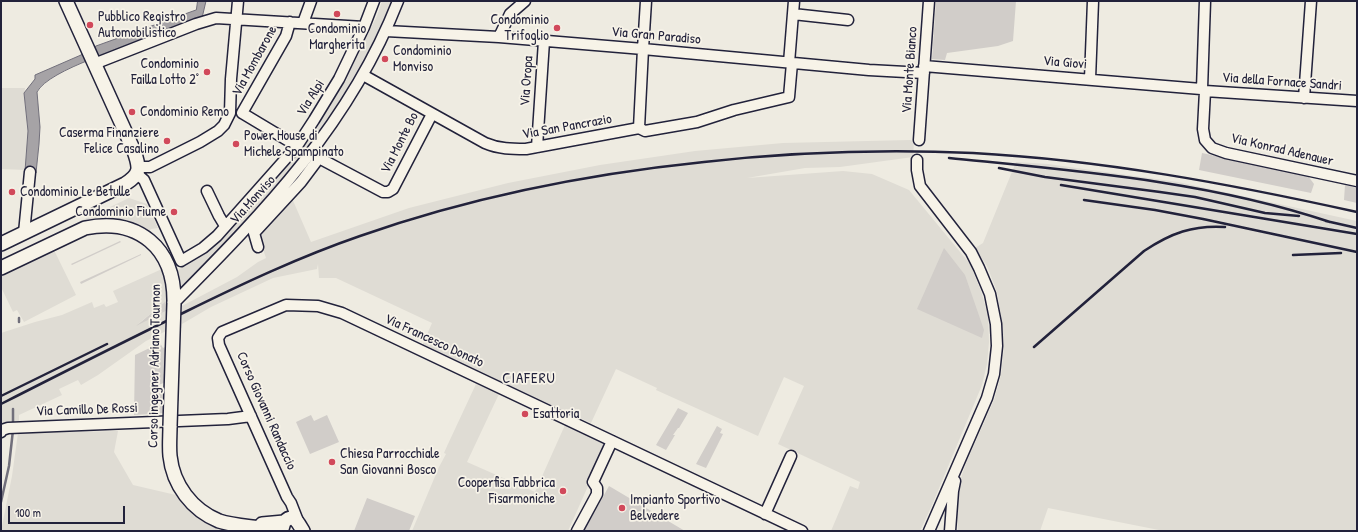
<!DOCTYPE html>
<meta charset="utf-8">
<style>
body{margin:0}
#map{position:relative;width:1358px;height:532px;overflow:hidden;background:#eeebe1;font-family:"Patrick Hand",sans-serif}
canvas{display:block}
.frame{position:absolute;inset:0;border:2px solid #22223b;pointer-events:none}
.scale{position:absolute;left:8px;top:506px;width:117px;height:18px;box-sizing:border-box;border:2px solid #22223b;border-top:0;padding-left:5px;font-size:12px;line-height:14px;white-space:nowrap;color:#22223b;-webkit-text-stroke:3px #f7f3e8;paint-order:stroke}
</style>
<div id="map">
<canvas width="1358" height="532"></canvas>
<div class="frame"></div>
<div class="scale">100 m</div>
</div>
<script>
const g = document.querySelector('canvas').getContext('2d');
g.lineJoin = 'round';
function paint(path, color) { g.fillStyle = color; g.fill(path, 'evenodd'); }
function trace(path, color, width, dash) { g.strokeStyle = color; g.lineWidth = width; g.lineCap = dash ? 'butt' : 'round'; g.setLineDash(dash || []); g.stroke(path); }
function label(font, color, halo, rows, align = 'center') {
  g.font = font + ' "Patrick Hand",sans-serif'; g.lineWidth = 3.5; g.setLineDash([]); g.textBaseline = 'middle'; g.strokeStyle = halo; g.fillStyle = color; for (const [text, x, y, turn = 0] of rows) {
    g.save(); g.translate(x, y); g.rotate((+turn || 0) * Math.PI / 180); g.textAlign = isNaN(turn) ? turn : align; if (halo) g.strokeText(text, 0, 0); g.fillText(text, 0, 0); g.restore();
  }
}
const built = new Path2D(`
 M 382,1 L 393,1 L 385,22 L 330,118 L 307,150 L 262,205 L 185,285 L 180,286 L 177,271 L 196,257 L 325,109 L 362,46 L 377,16 Z
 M 1,88 L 25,88 L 24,94 L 29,135 L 26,170 L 1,169 Z
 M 910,140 L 914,141 L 913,157 L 840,167 L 805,168 L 747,178 L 843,171 L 872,174 L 909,190 L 970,264 L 981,291 L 988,315 L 989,342 L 987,364 L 982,385 L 932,505 L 920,531 L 831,531 L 850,486 L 858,489 L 860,482 L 778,444 L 804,386 L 784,377 L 758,436 L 656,390 L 657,388 L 616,369 L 591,423 L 422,346 L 432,323 L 336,278 L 319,278 L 318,264 L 317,269 L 273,278 L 211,307 L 182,324 L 182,306 L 237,277 L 258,262 L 266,258 L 258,234 L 291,196 L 311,242 L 409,208 L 508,183 L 600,165 L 695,151 L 783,143 Z
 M 1016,162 L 1048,164 L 1178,182 L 1357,221 L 1357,531 L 1164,531 L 1048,508 L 1040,531 L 958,531 L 957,514 L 961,478 L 966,463 L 994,400 L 1001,375 L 1004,347 L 1002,324 L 997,292 L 987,266 L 975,248 L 983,243 Z
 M 129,198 L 147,204 L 158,228 L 151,229 L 139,241 L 122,233 L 104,231 L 86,234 L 77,238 L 70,226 Z
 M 54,250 L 76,295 L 24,322 L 17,310 L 13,312 L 1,287 L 1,276 Z
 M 162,269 L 167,289 L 166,301 L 138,324 L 166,311 L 166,331 L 146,341 L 98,375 L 81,385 L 78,380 L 59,389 L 62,395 L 19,415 L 19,421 L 1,424 L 1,333 L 35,322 L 62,315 L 92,302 L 94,308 L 104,304 L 106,307 L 118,302 L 113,291 Z
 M 476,384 L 499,394 L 467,462 L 535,492 L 565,425 L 608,445 L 593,475 L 568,531 L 412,531 L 439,467 L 446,454 L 444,453 L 448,444 Z
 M 118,431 L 114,452 L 133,485 L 176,495 L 184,506 L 196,516 L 207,523 L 219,528 L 218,531 L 1,531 L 12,476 L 18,433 Z`);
const green = new Path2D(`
 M 936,1 L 1016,1 L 1013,41 L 998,46 L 947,53 L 945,60 L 932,59 Z
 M 1202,153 L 1308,176 L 1314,184 L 1311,193 L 1199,170 Z
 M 1345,185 L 1357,188 L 1357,203 L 1344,200 Z
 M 120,241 L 121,242 L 72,265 L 71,264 Z
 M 944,248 L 965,275 L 984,330 L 982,338 L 917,309 Z
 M 141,254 L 141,255 L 81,284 L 80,282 Z
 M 166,301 L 166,311 L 136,326 Z
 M 160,343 L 163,348 L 167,346 L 166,382 L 156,386 L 158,391 L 165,388 L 164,413 L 134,415 L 135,355 Z
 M 678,408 L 688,413 L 679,428 L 678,428 L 673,435 L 675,435 L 666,450 L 656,445 Z
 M 311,415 L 314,421 L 327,415 L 339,442 L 310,454 L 296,422 Z
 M 717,426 L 722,429 L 720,433 L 723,434 L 706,468 L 696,464 Z
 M 609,486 L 685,531 L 584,531 Z
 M 367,498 L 415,516 L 409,531 L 354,531 Z`);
const water = new Path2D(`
 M 198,1 L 206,1 L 202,18 C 186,24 171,30 156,36 C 130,46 49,69 37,92 L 40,127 L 39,144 L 36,173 L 25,171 L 28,131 L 24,93 L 35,79 L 35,75 L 81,55 L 96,46 L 196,10 Z`);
const stream = new Path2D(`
 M 19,322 L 19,318
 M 13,409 L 13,425
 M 1,502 L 9,466 L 13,430`);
const minor = new Path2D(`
 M 793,14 L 848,20
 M 303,23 L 311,1
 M 386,31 L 499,37 L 643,49 L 869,70 L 924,73
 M 499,37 L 510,14 L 525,1
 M 789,63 L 794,1
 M 94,64 L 196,24 L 216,18 L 364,27
 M 924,66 L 1201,89 L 1205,91 L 1357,101
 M 363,75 L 485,143 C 499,149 512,149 526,149 L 639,128 L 645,131 L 697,122 L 734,110 L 789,97 L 792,63
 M 1090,79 L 1093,1
 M 1202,89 L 1205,1
 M 1205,91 L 1203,129 L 1205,140 L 1212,148 L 1226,153 L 1357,181
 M 1304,98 L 1311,1
 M 242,113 L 286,36 L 290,22
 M 242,113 L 297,146
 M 639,128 L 643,49 L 646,1
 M 919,140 L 929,1
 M 537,147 L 544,41
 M 311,153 L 319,158 L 383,192 L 388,192 L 393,189 L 432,114
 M 917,160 L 917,170 L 920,186 L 971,252 L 979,268 L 990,294 L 996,324 L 997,346 L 994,374 L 987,398 L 929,531
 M 139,167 L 150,167 L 200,142 L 218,131 L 224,125 L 230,113 L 231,79 L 238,1
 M 137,174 L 144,180 L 181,261 L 203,248 L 217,236 L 297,146 L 314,120 L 339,79 L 364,27 L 374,1
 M 207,191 L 219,216 L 225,226
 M 24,233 L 30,172
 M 258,247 L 254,233 L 301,182 L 319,158
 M 174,303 C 265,211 350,124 398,1
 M 1,432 L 2,430 L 8,428 L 228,419 L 251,416
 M 765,514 L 791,456
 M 298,521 L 291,503 L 287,497 L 219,345 L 218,338 L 222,332 L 286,305 L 318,306 L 342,313 L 802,531
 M 577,531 L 597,494 L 597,488 L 593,482 L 612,441
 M 950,531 L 953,491 L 955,481`);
const major = new Path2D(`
 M 1,244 L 125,184 C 141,174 140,168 134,151 L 66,1
 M 1,268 L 85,228 C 138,217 175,248 174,303
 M 170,426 C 170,436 169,446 170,456 C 173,485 192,510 219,521 C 237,527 258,526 277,531
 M 262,524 L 284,522
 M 282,529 L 284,522 C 294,512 298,523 303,531`);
const rail = new Path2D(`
 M 949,158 C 1077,171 1208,181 1330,222
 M 999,168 L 1045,177 L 1160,192 L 1195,197 L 1265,213 L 1299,216
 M 1061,185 L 1357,234
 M 1084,200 L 1155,210 L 1203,219 L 1357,252
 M 1326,221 L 1357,228
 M 1293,255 L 1341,253
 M 1034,347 L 1144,251 C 1171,233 1193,225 1225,227
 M 1,396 L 107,344
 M 1,404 C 62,373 123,342 185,312 C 242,284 299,257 360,236 C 471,197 587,174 704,162 C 794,152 883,149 973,153 C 1103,160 1230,184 1357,212`);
const majorBridge = new Path2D(`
 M 170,426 L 174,303`);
const markers = [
 [337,14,4,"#d1495b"],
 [90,25,4,"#d1495b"],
 [557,28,4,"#d1495b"],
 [385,59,4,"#d1495b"],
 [207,72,4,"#d1495b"],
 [132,112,4,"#d1495b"],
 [167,141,4,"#d1495b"],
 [236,144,4,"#d1495b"],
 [12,192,4,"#d1495b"],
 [174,212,4,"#d1495b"],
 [525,414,4,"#d1495b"],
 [332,462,4,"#d1495b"],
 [563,491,4,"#d1495b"],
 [622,508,4,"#d1495b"]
];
const poiNames = [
 ["Pubblico Registro",98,17],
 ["Automobilistico",98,33],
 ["Condominio",549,20,"right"],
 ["Trifoglio",549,36,"right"],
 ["Condominio",337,29,"center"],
 ["Margherita",337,45,"center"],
 ["Condominio",393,51],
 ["Monviso",393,67],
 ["Condominio",199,64,"right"],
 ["Failla Lotto 2°",199,80,"right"],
 ["Condominio Remo",140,112],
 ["Caserma Finanziere",159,133,"right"],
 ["Felice Casalino",159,149,"right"],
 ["Power House di",244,136],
 ["Michele Spampinato",244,152],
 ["Condominio Le Betulle",20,192],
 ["Condominio Fiume",166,212,"right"],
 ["Esattoria",533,414],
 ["Chiesa Parrocchiale",340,454],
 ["San Giovanni Bosco",340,470],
 ["Cooperfisa Fabbrica",555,483,"right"],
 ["Fisarmoniche",555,499,"right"],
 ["Impianto Sportivo",630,500],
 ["Belvedere",630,516]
];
const streetNames = [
 ["Via Gran Paradiso",656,36,5],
 ["Via Mombarone",255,61,-61],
 ["Via Giovi",1065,63,5],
 ["Via Monte Bianco",910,70,-86],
 ["Via Oropa",527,81,-86],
 ["Via della Fornace Sandri",1282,82,4],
 ["Via Alpi",311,98,-58],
 ["Via San Pancrazio",567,127,-10],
 ["Via Monte Bo",400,143,-63],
 ["Via Konrad Adenauer",1282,150,13],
 ["Via Monviso",253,200,-48],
 ["Via Francesco Donato",434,341,25],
 ["Corso ingegner Adriano Tournon",155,366,-89],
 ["Via Camillo De Rossi",87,410,-2],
 ["Corso Giovanni Randaccio",266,411,66]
];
const neighbourhoodNames = [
 ["CIAFERU",529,379]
];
paint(built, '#dfdcd4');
paint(green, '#d1cdc9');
paint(water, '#a6a3a6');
trace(water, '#716f7b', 1);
trace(stream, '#716f7b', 2.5);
trace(minor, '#22223b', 13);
trace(major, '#22223b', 16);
trace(minor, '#f7f3e8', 10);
trace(major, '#f7f3e8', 13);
trace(rail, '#22223b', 2.5);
trace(majorBridge, '#22223b', 16, []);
trace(majorBridge, '#f7f3e8', 13);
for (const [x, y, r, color] of markers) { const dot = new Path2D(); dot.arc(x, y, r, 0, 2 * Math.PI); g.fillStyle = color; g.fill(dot); trace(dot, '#f7f3e8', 1.5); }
label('14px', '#22223b', '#f7f3e8', poiNames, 'left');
label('14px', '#22223b', '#f7f3e8', streetNames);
g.letterSpacing = '1px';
label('15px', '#22223b', '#f7f3e8', neighbourhoodNames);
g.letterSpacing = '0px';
</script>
